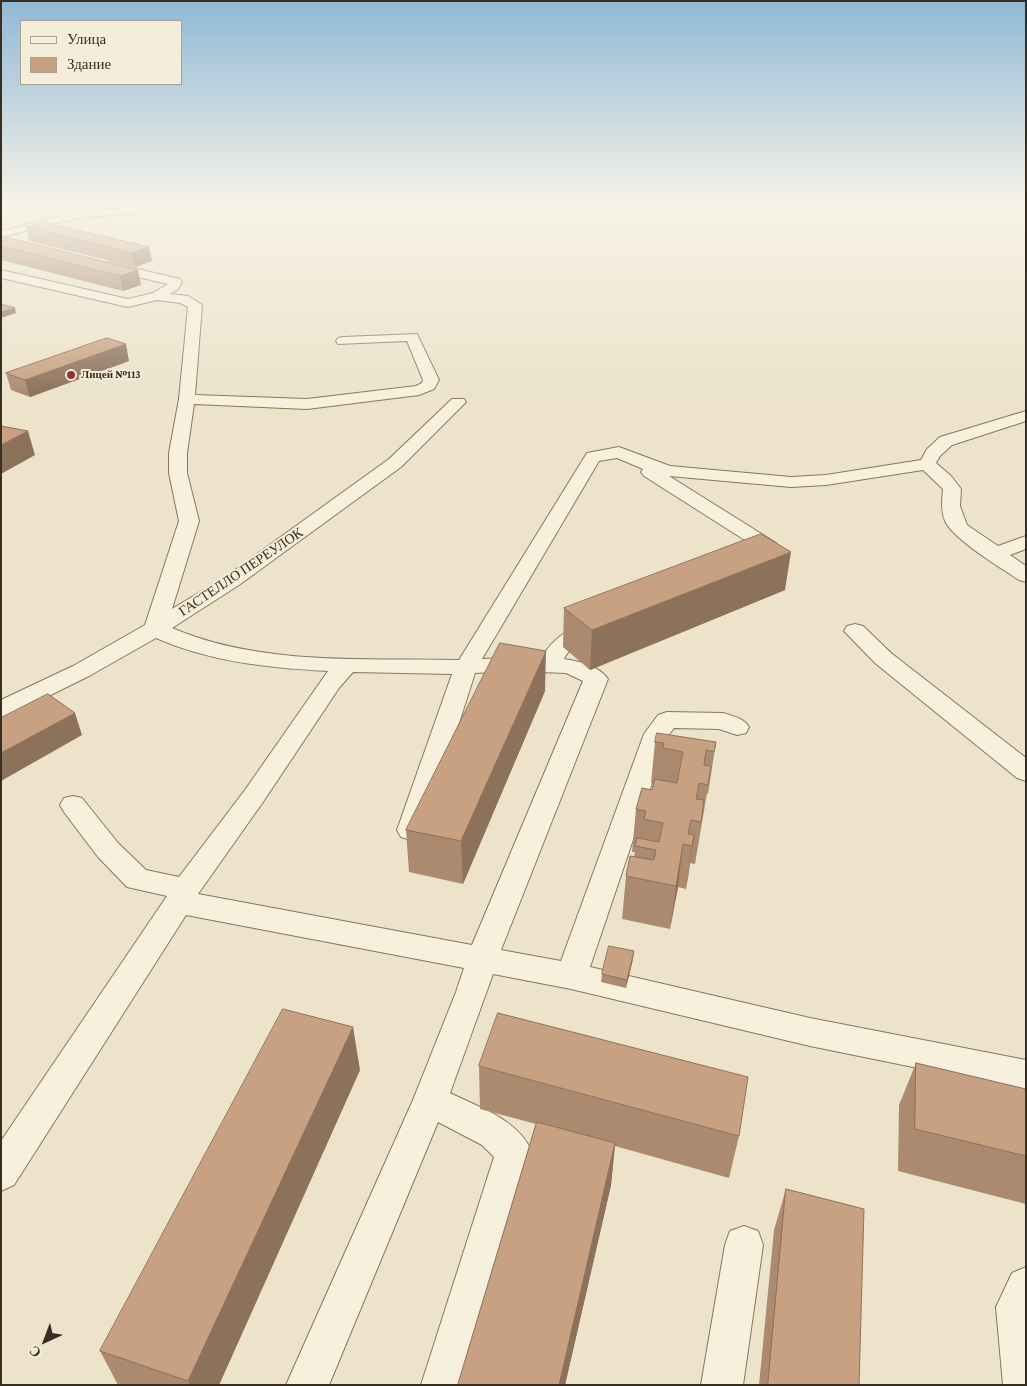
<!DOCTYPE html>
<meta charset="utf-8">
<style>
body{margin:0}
#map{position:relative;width:1027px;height:1386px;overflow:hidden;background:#ece3ca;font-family:"Crimson Pro",serif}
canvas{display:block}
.frame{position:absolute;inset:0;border:2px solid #392e22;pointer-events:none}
.legend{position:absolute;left:20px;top:20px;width:162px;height:65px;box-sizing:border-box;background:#f4edd9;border:1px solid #a9a190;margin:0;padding:6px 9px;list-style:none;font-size:15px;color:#392e22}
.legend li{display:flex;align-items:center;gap:10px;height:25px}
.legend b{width:25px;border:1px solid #a9a190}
.north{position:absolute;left:20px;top:1316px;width:50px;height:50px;-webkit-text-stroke:4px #f4edd9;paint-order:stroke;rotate:223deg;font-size:14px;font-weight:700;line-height:20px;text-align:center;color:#392e22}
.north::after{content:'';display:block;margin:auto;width:18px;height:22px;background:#392e22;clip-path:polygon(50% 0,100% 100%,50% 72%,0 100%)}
</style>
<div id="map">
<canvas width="1027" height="1386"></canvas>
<div class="frame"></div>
<ul class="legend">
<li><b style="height:6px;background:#f7f0dd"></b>Улица</li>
<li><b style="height:14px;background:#c8a182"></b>Здание</li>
</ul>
<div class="north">С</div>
</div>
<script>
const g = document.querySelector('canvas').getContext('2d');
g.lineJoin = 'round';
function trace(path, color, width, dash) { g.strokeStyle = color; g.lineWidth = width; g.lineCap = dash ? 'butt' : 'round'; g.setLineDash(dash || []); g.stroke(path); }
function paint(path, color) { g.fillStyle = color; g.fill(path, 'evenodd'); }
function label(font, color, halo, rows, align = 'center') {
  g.font = font + ' "Crimson Pro",serif'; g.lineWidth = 4; g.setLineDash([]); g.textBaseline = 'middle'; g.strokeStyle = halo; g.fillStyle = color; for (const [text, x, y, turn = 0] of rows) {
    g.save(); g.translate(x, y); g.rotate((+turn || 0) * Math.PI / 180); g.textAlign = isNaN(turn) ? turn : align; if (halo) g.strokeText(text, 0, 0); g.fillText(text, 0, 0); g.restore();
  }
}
const minor = new Path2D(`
 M 176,204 L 215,204 L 210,207 L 78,218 L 1,237 L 1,231 L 78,212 Z
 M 108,262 L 180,279 L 182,282 L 178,289 L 170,294 L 188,296 L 202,305 L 195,395 L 307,399 L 416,386 L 422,383 L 423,380 L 407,341 L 338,344 L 336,341 L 338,338 L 343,337 L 417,334 L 439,380 L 434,389 L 419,395 L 307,409 L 194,404 L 187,453 L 187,473 L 199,521 L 172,609 L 225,577 L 389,459 L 452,399 L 464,399 L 466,402 L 401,467 L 239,585 L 172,628 C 261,666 364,658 459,660 L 587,453 L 619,447 L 670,466 L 791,477 L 826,475 L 921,460 L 927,449 L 940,437 L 1026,411 L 1026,421 L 952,445 L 940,456 L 936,463 L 951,476 L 961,489 L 960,506 L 967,525 L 998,546 L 1026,536 L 1026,549 L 1010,555 L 1026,566 L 1026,582 L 1019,580 C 1000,567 954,540 945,521 C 941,511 942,500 943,489 L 923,470 L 826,485 L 791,487 L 669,476 L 776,543 L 779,547 L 776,551 L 769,553 L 762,551 L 644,476 L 641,472 L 643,469 L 617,458 L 599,461 L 482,659 L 542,657 C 553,638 576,620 600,625 L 603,630 C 593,645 574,638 564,659 C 579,661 599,666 608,679 L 501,950 L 561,961 L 644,734 L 658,715 L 667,712 L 723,713 C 733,716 744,718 749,727 L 746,733 L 737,735 L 719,729 L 674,728 L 668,736 L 590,967 L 810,1018 L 1026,1060 L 1026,1090 L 810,1046 L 571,989 L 493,974 L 450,1093 C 480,1108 518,1119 532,1152 L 463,1385 L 421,1385 L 494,1157 L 482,1145 L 438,1122 L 329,1385 L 286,1385 L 413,1100 L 456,992 L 464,968 L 186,915 L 14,1185 L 1,1191 L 1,1141 L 167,896 L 127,887 L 98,857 L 64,812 L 60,805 L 64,798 L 73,796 L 82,798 L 118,843 L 146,870 L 179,877 L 245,790 L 328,671 C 269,668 211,662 156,638 L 89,676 L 10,715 L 1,718 L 1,700 L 73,666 L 145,625 L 179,521 L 169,473 L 169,453 L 179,399 L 188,307 L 180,303 L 157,300 L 128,307 L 1,278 L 1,270 L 128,299 L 153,293 L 168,284 L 104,269 L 102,266 ZM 515,671 L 566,673 L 583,681 L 472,945 L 198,894 L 263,802 L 339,688 L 353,672 L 452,674 L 397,830 L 401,837 L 411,840 L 421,837 L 425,830 L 475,673 Z
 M 855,624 L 863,626 L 891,653 L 1026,758 L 1026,781 L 1017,778 L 875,663 L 844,631 L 847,626 Z
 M 744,1226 L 758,1231 L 763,1245 L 743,1385 L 701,1385 L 725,1245 L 730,1231 Z
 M 1026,1267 L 1026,1385 L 1003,1385 L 996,1307 L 1012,1273 Z`);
const wall = new Path2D(`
 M 26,227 L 149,247 L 152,261 L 135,267 L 29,241 Z
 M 1,236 L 138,270 L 141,285 L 123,291 L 1,260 Z
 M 129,361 L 30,397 L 11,390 L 6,373 Z
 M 785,590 L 590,670 L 563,647 L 564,608 Z
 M 545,691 L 463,884 L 409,872 L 406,830 Z
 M 655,742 L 716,742 L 708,794 L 707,793 L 695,864 L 690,863 L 686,889 L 678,887 L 670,929 L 622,919 L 626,876 L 634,857 L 635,852 L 632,852 L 636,809 L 652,790 L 654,784 L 651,783 Z
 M 633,959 L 626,988 L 601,982 L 602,974 Z
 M 916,1063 L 1026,1089 L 1026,1204 L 898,1171 L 899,1105 Z
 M 479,1066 L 739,1136 L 729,1178 L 615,1146 L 611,1185 L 565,1385 L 458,1385 L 536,1124 L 480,1109 Z
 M 360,1070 L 219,1385 L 118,1385 L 100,1351 Z
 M 786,1189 L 859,1385 L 759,1385 L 774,1230 Z`);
const shadedWall = new Path2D(`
 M 149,247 L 152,261 L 135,267 L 132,253 Z
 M 138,270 L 141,285 L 123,291 L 120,276 Z
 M 15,308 L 16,313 L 1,318 L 1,312 Z
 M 126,344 L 129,361 L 30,397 L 25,380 Z
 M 28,431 L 35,455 L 1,474 L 1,445 Z
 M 791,552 L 785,590 L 590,670 L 592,630 Z
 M 546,651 L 545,691 L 463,884 L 461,841 Z
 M 75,713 L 82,735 L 1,781 L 1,753 Z
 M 694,835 L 688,878 L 686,889 L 692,846 Z
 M 683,844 L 678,887 L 670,929 L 676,886 Z
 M 634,951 L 633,959 L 626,988 L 627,980 Z
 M 353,1027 L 360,1070 L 219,1385 L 190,1385 L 188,1381 Z
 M 615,1143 L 611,1185 L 565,1385 L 559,1385 Z`);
const building = new Path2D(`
 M 43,222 L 149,247 L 132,253 L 26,227 Z
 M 1,236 L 138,270 L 120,276 L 1,246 Z
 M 1,304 L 15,308 L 1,312 Z
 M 107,338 L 126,344 L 25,380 L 6,373 Z
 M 1,426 L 28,431 L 1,445 Z
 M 761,534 L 791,552 L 592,630 L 564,608 Z
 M 500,643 L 546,651 L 461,841 L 406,830 Z
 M 48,694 L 75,713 L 1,753 L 1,718 Z
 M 657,733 L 716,742 L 714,752 L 706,750 L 704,765 L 711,766 L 708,785 L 699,783 L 696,799 L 704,800 L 701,822 L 691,820 L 688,834 L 694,835 L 692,846 L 683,844 L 676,886 L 626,876 L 630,856 L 654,860 L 656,850 L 635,846 L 637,838 L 659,842 L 663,823 L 644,819 L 646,811 L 636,809 L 642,788 L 652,790 L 655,779 L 677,783 L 683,752 L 663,748 L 664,743 L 655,742 Z
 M 609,946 L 634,951 L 627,980 L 602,974 Z
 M 283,1009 L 353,1027 L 188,1381 L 100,1351 Z
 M 498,1013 L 748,1077 L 739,1136 L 479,1066 Z
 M 916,1063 L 1026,1089 L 1026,1156 L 915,1129 Z
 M 537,1122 L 615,1143 L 559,1385 L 458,1385 Z
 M 786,1189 L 864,1209 L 859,1385 L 768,1385 Z`);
const markers = [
 [71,375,5,"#933533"]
];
const farPoinames = [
 ["Лицей №113",81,375]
];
const streetNames = [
 ["ГАСТЕЛЛО ПЕРЕУЛОК",241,572,-34]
];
trace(minor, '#88765f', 2);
paint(minor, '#f7f0dd');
paint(wall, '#ac8a70');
paint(shadedWall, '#8c715b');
paint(building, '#c8a182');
trace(building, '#8c715b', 1);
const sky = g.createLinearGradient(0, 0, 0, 398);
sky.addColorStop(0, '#8fb9d6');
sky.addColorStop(0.51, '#f6f2e7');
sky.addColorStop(1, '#f6f2e700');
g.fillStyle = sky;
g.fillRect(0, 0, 1027, 398);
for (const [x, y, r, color] of markers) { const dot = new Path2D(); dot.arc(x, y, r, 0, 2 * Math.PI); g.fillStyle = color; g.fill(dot); trace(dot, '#f4edd9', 2); }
label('bold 11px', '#392e22', '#f4edd9', farPoinames, 'left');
label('14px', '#392e22', '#f4edd9', streetNames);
</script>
